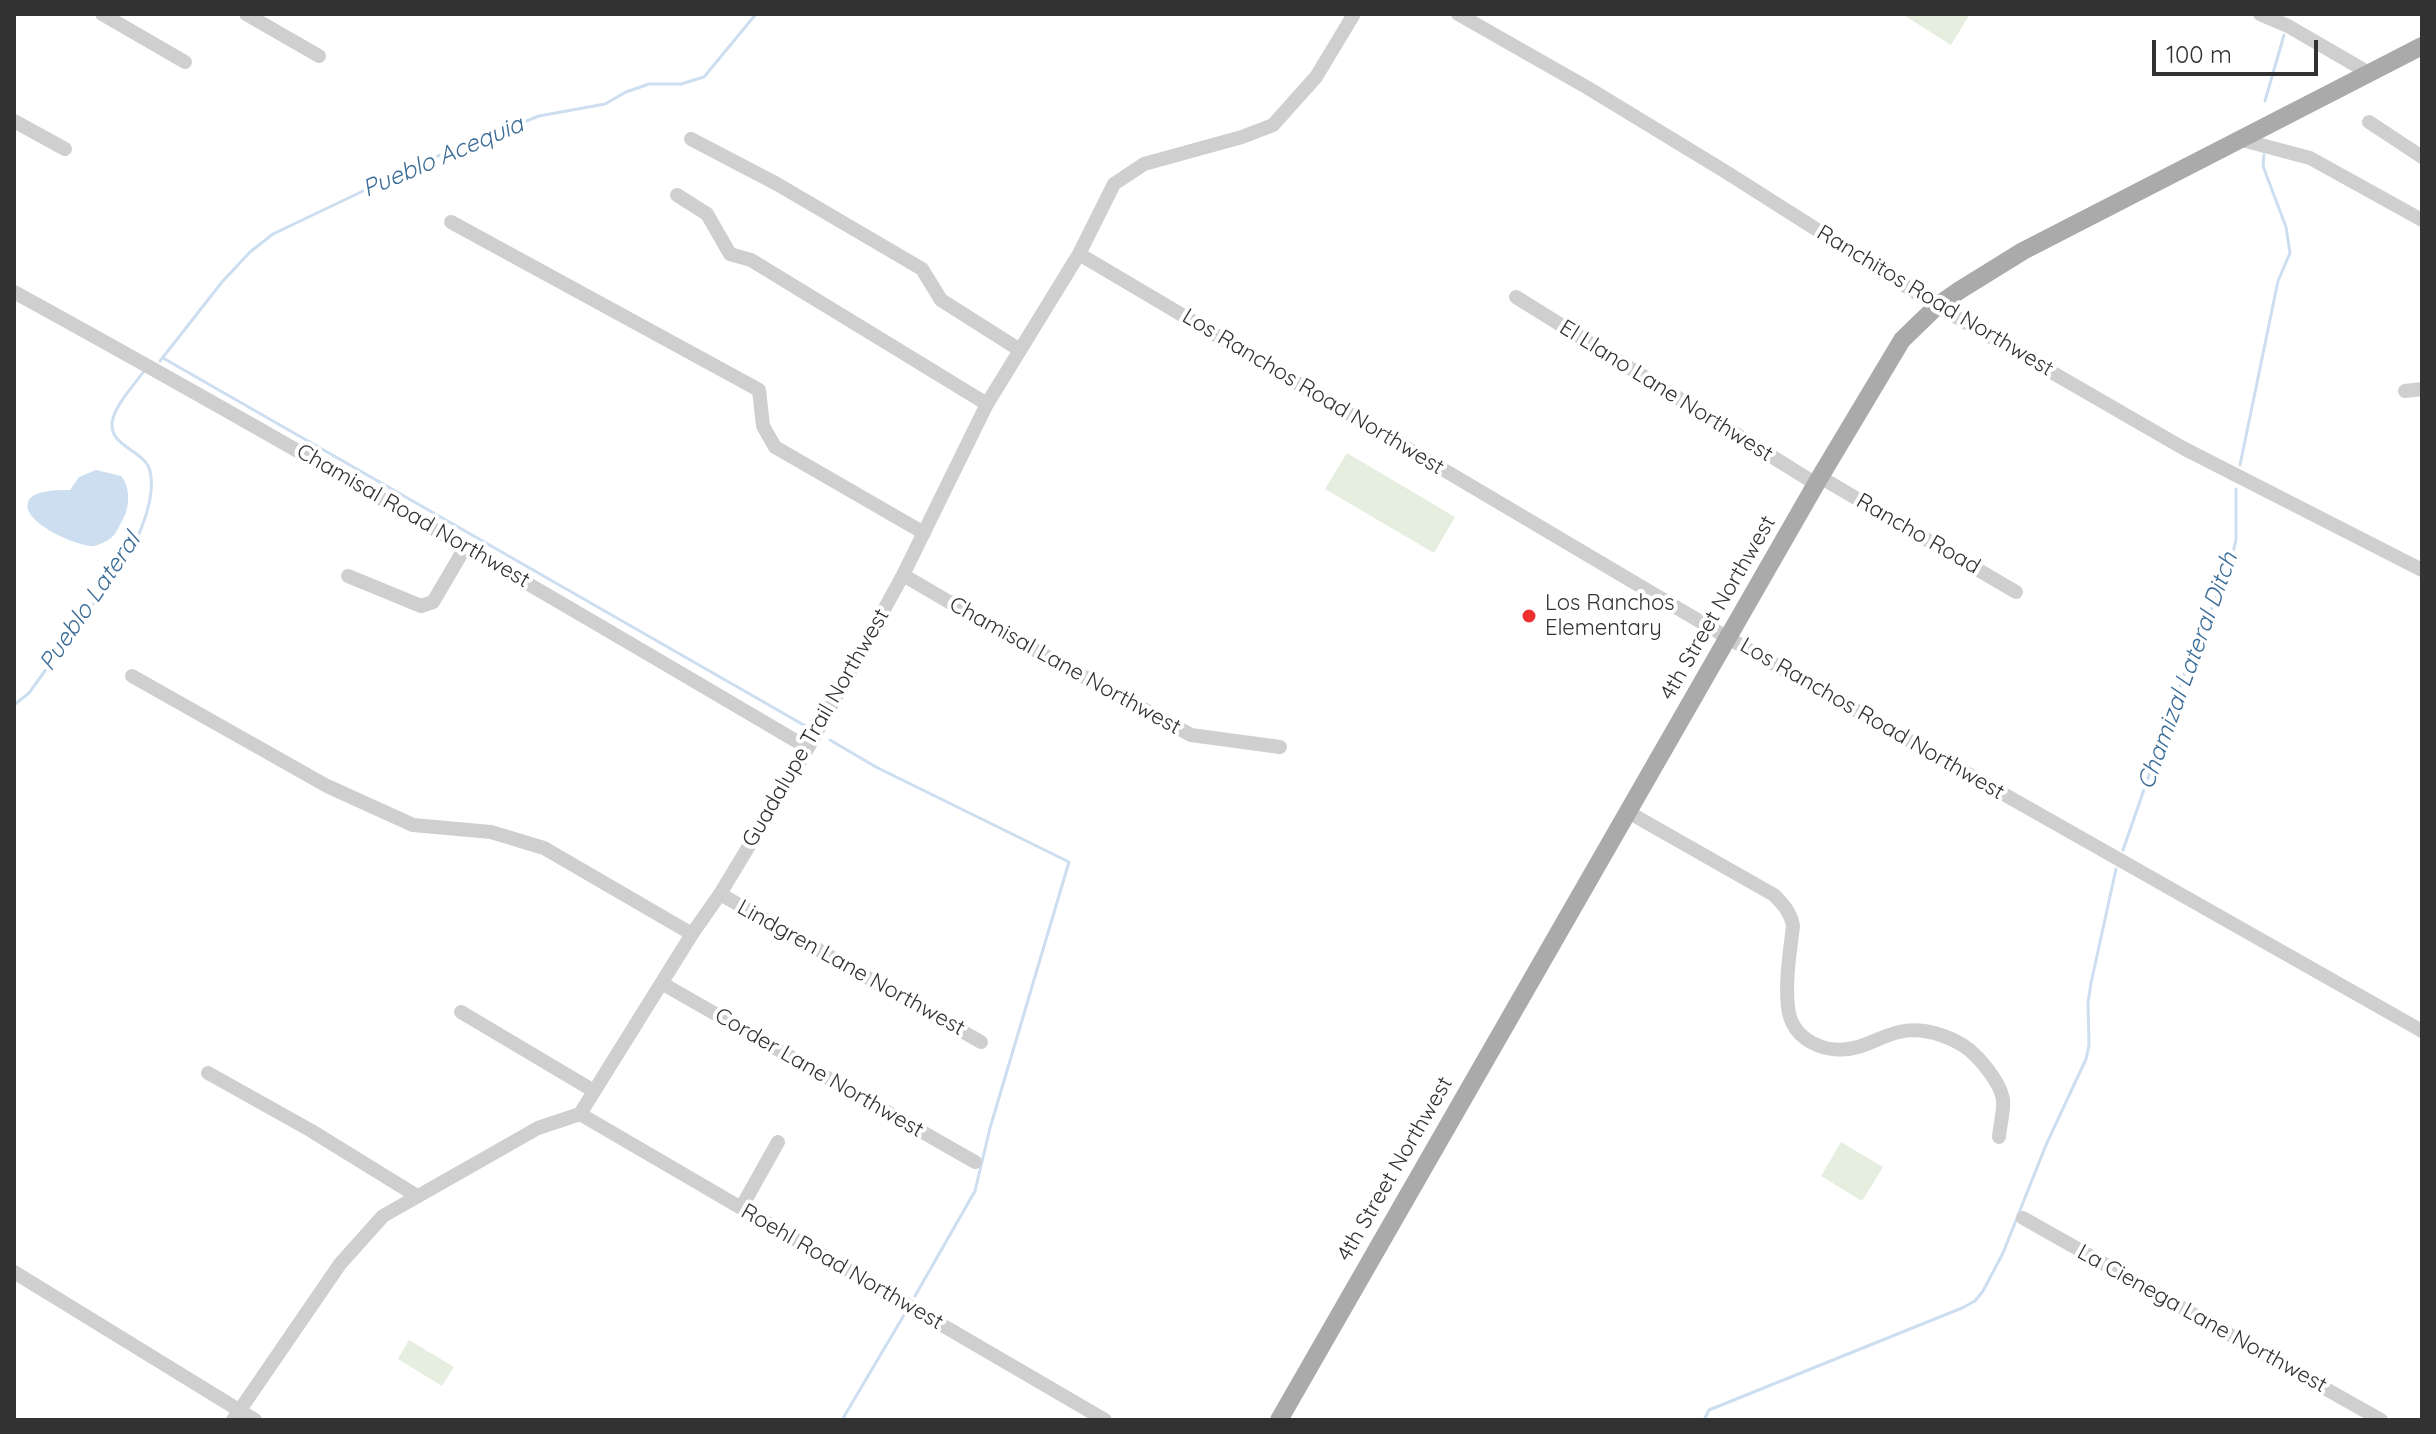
<!DOCTYPE html>
<style>
body{margin:0}
#map{position:relative;width:2436px;height:1434px;overflow:hidden;background:#fff;font-family:Quicksand,sans-serif}
canvas{display:block}
.frame{position:absolute;inset:0;border:16px solid #323232;pointer-events:none}
.scale{position:absolute;left:2152px;top:40px;width:166px;height:36px;box-sizing:border-box;border:4px solid #323232;border-top:0;padding-left:10px;font-size:24px;line-height:28px;white-space:nowrap;color:#323232;-webkit-text-stroke:6px #fff;paint-order:stroke}
</style>
<div id="map">
<canvas width="2436" height="1434"></canvas>
<div class="frame"></div>
<div class="scale">100 m</div>
</div>
<script>
const g = document.querySelector('canvas').getContext('2d');
g.lineJoin = 'round';
function paint(path, color) { g.fillStyle = color; g.fill(path, 'evenodd'); }
function trace(path, color, width, dash) { g.strokeStyle = color; g.lineWidth = width; g.lineCap = dash ? 'butt' : 'round'; g.setLineDash(dash || []); g.stroke(path); }
function label(font, color, halo, rows, align = 'center') {
  g.font = font + ' Quicksand,sans-serif'; g.lineWidth = 8; g.setLineDash([]); g.textBaseline = 'middle'; g.strokeStyle = halo; g.fillStyle = color; for (const [text, x, y, turn = 0] of rows) {
    g.save(); g.translate(x, y); g.rotate((+turn || 0) * Math.PI / 180); g.textAlign = isNaN(turn) ? turn : align; if (halo) g.strokeText(text, 0, 0); g.fillText(text, 0, 0); g.restore();
  }
}
const green = new Path2D(`
 M 1902,14 L 1970,14 L 1951,45 Z
 M 1347,453 L 1455,517 L 1434,553 L 1325,489 Z
 M 1841,1142 L 1883,1167 L 1862,1201 L 1821,1176 Z
 M 409,1340 L 454,1367 L 442,1386 L 398,1359 Z`);
const water = new Path2D(`
 M 96,470 L 121,476 C 130,486 130,505 124,517 C 120,524 117,533 111,538 C 107,541 99,545 94,546 C 78,547 17,521 29,500 C 34,490 60,490 70,490 L 79,477 Z`);
const stream = new Path2D(`
 M 2265,101 L 2284,35
 M 163,358 L 809,728
 M 160,361 L 222,282 L 250,252 L 273,234 L 428,160 L 539,116 L 605,104 L 626,92 L 649,84 L 681,84 L 704,77 L 756,14
 M 2240,465 L 2278,281 L 2290,253 L 2286,227 L 2263,166 L 2264,155
 M 14,705 L 29,693 L 132,550 C 142,528 156,496 150,471 C 145,449 105,447 113,418 C 118,402 134,385 144,371
 M 830,740 L 876,767 L 1069,862 L 990,1128 L 975,1191 L 915,1296
 M 2123,850 L 2186,669 L 2230,565 L 2236,540 L 2236,489
 M 842,1420 L 904,1315
 M 1704,1420 L 1709,1410 L 1962,1308 L 1975,1301 L 1983,1291 L 2003,1253 L 2046,1145 L 2086,1059 L 2089,1045 L 2088,1003 L 2091,983 L 2116,869`);
const minor = new Path2D(`
 M 102,14 L 185,62
 M 246,14 L 319,56
 M 1458,14 L 1588,88 L 1726,172 L 1937,306 L 2183,448 L 2422,570
 M 2260,14 L 2288,26 L 2369,73
 M 14,121 L 65,149
 M 2369,122 L 2422,157
 M 691,139 L 777,184 L 922,269 L 941,300 L 1020,350
 M 2242,140 L 2310,158 L 2422,220
 M 677,195 L 707,214 L 730,254 L 751,260 L 987,404
 M 451,222 L 759,390 L 763,426 L 775,447 L 924,533
 M 1079,254 L 1728,638 L 2422,1031
 M 14,292 C 282,439 545,593 808,748
 M 1516,297 L 1816,484
 M 2405,391 L 2422,389
 M 1820,477 L 2016,592
 M 903,575 L 985,623 L 1191,735 L 1280,747
 M 348,576 L 421,606 L 433,602 L 466,546
 M 132,676 L 327,786 L 413,825 L 491,832 L 544,848 L 692,934
 M 1628,812 L 1774,895 C 1784,905 1791,913 1793,926 C 1790,952 1785,981 1788,1007 C 1791,1041 1828,1056 1858,1047 C 1872,1043 1885,1035 1899,1032 C 1925,1026 1960,1038 1978,1058 C 1987,1068 2001,1085 2003,1100 C 2004,1111 2000,1125 1999,1137
 M 720,894 L 981,1042
 M 663,984 L 975,1162
 M 461,1012 L 594,1091
 M 208,1073 L 310,1130 L 417,1196
 M 580,1114 L 1105,1420
 M 741,1208 L 778,1142
 M 2023,1218 L 2381,1420
 M 14,1272 L 255,1420
 M 233,1420 L 340,1264 L 383,1216 L 538,1128 L 580,1114 L 692,934 L 720,894 L 808,748 L 903,575 L 987,404 L 1079,254 L 1114,184 L 1144,164 L 1242,137 L 1273,125 L 1316,77 L 1354,14`);
const major = new Path2D(`
 M 1279,1420 L 1820,477 L 1902,340 L 1937,306 L 1960,290 L 2023,251 L 2422,46`);
const markers = [
 [1529,616,8,"#ed302f"]
];
const streetNames = [
 ["Ranchitos Road Northwest",1935,301,31],
 ["El Llano Lane Northwest",1666,391,32],
 ["Los Ranchos Road Northwest",1313,392,31],
 ["Chamisal Road Northwest",413,516,30],
 ["Rancho Road",1918,534,30],
 ["4th Street Northwest",1718,608,-60],
 ["Chamisal Lane Northwest",1065,666,29],
 ["Los Ranchos Road Northwest",1872,719,30],
 ["Guadalupe Trail Northwest",816,728,-60],
 ["Lindgren Lane Northwest",851,968,29],
 ["Corder Lane Northwest",819,1073,30],
 ["4th Street Northwest",1395,1169,-60],
 ["Roehl Road Northwest",842,1267,30],
 ["La Cienega Lane Northwest",2202,1319,29]
];
const poiNames = [
 ["Los Ranchos",1545,603],
 ["Elementary",1545,628]
];
const waterNames = [
 ["Pueblo Acequia",443,157,-23],
 ["Pueblo Lateral",90,602,-56],
 ["Chamizal Lateral Ditch",2188,671,-70]
];
paint(green, '#e6eee0');
paint(water, '#ccdeef');
trace(stream, '#ccdeef', 3);
trace(minor, '#cfcfcf', 14);
trace(major, '#aaa', 18);
for (const [x, y, r, color] of markers) { const dot = new Path2D(); dot.arc(x, y, r, 0, 2 * Math.PI); g.fillStyle = color; g.fill(dot); trace(dot, '#fff', 3); }
label('22px', '#323232', '#fff', streetNames);
label('22px', '#323232', '#fff', poiNames, 'left');
label('italic 24px', '#3b6d98', '#fff', waterNames);
</script>
